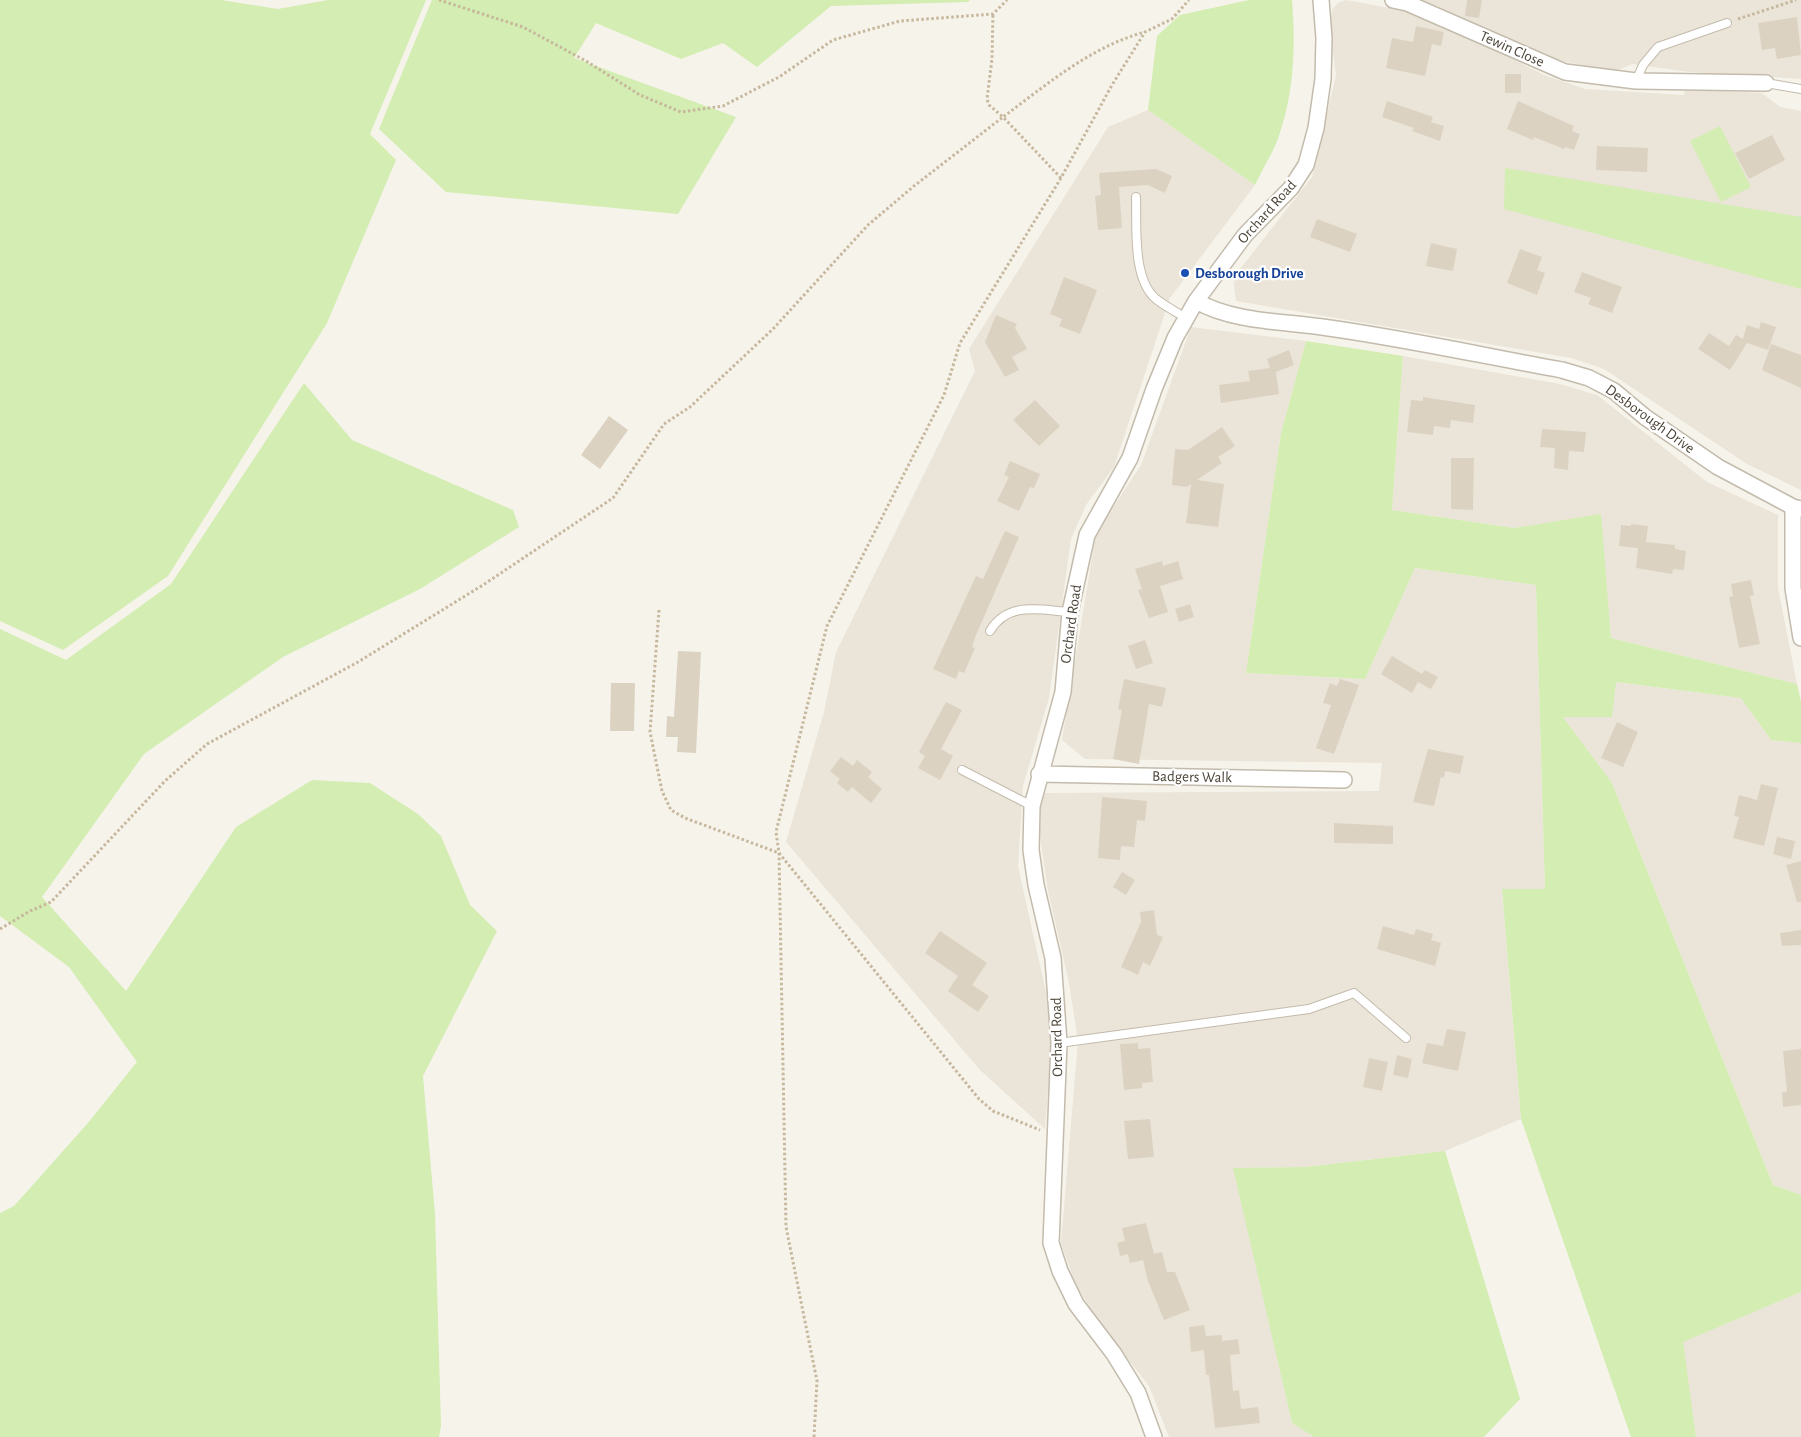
<!DOCTYPE html>
<style>
body{margin:0}
canvas{display:block;background:#f6f3eb}
</style>
<canvas width="1801" height="1437"></canvas>
<script>
const g = document.querySelector('canvas').getContext('2d');
g.lineJoin = 'round';
function paint(path, color) { g.fillStyle = color; g.fill(path, 'evenodd'); }
function trace(path, color, width, dash) { g.strokeStyle = color; g.lineWidth = width; g.lineCap = dash ? 'butt' : 'round'; g.setLineDash(dash || []); g.stroke(path); }
function label(font, color, halo, rows, align = 'center') {
  g.font = font + ' "Alegreya Sans",sans-serif'; g.lineWidth = 4.5; g.setLineDash([]); g.textBaseline = 'middle'; g.strokeStyle = halo; g.fillStyle = color; for (const [text, x, y, turn = 0] of rows) {
    g.save(); g.translate(x, y); g.rotate((+turn || 0) * Math.PI / 180); g.textAlign = isNaN(turn) ? turn : align; if (halo) g.strokeText(text, 0, 0); g.fillText(text, 0, 0); g.restore();
  }
}
const residential = new Path2D(`
 M 1346,0 L 1406,11 L 1459,32 L 1544,75 L 1585,89 L 1684,95 L 1685,89 L 1762,93 L 1780,107 L 1801,111 L 1801,490 L 1747,464 L 1604,369 L 1571,358 L 1236,301 L 1233,278 L 1312,177 L 1336,75 L 1330,29 L 1332,10 L 1338,3 Z
 M 1419,0 L 1801,0 L 1801,79 L 1689,72 L 1632,64 L 1618,70 L 1594,68 L 1563,61 Z
 M 1148,110 L 1255,185 L 1170,298 L 1114,467 L 1086,505 L 1071,539 L 1049,698 L 1023,786 L 1018,866 L 1053,1024 L 1045,1129 L 980,1070 L 786,842 L 824,712 L 836,652 L 975,371 L 969,349 L 1108,127 Z
 M 1191,327 L 1306,341 L 1281,433 L 1246,673 L 1365,679 L 1415,568 L 1536,585 L 1545,890 L 1502,890 L 1521,1119 L 1445,1151 L 1305,1167 L 1234,1168 L 1292,1423 L 1314,1437 L 1169,1437 L 1149,1386 L 1098,1321 L 1075,1283 L 1061,1243 L 1078,1041 L 1069,983 L 1048,891 L 1040,836 L 1041,793 L 1379,791 L 1382,763 L 1085,759 L 1062,740 L 1096,533 L 1141,465 Z
 M 1403,356 L 1560,384 L 1597,395 L 1707,482 L 1778,515 L 1778,588 L 1797,684 L 1611,638 L 1600,515 L 1514,528 L 1392,510 Z
 M 1615,682 L 1741,698 L 1771,740 L 1801,743 L 1801,1195 L 1773,1185 L 1612,783 L 1563,717 L 1612,717 Z
 M 1801,1292 L 1801,1437 L 1696,1437 L 1682,1342 Z`);
const green = new Path2D(`
 M 0,0 L 221,0 L 278,9 L 328,0 L 426,0 L 370,134 L 396,160 L 327,323 L 168,576 L 63,650 L 0,621 Z
 M 432,0 L 970,0 L 968,2 L 831,6 L 757,67 L 723,43 L 681,59 L 596,23 L 574,58 L 736,117 L 678,214 L 446,192 L 379,129 Z
 M 1249,0 L 1292,0 C 1296,49 1294,97 1276,144 C 1270,158 1261,171 1255,185 L 1148,110 L 1157,36 L 1180,15 Z
 M 1720,126 L 1751,187 L 1721,202 L 1690,141 Z
 M 1505,168 L 1801,217 L 1801,289 L 1504,209 Z
 M 1306,341 L 1403,356 L 1392,510 L 1514,528 L 1601,514 L 1611,638 L 1797,684 L 1801,701 L 1801,743 L 1771,740 L 1741,698 L 1616,682 L 1612,717 L 1563,717 L 1612,783 L 1773,1185 L 1801,1195 L 1801,1292 L 1683,1342 L 1696,1437 L 1631,1437 L 1521,1119 L 1502,889 L 1545,889 L 1536,585 L 1415,568 L 1365,679 L 1246,673 L 1281,433 Z
 M 304,383 L 352,440 L 513,510 L 519,527 L 420,589 L 283,657 L 144,754 L 42,897 L 126,991 L 236,827 L 312,780 L 370,783 L 418,814 L 441,836 L 470,905 L 497,931 L 423,1076 L 435,1214 L 441,1426 L 439,1437 L 0,1437 L 0,1213 L 14,1206 L 87,1124 L 137,1062 L 69,967 L 0,916 L 0,629 L 66,660 L 171,584 Z
 M 1445,1151 L 1520,1399 L 1484,1437 L 1314,1437 L 1292,1423 L 1233,1168 L 1305,1167 Z`);
const building = new Path2D(`
 M 1467,0 L 1482,0 L 1479,18 L 1465,16 Z
 M 1797,17 L 1801,55 L 1777,59 L 1775,48 L 1762,50 L 1758,23 Z
 M 1416,26 L 1444,32 L 1441,46 L 1432,44 L 1425,76 L 1386,68 L 1392,38 L 1413,42 Z
 M 1505,74 L 1521,74 L 1521,93 L 1505,93 Z
 M 1387,101 L 1433,117 L 1431,122 L 1444,126 L 1440,141 L 1412,131 L 1414,128 L 1382,117 Z
 M 1518,101 L 1574,126 L 1572,131 L 1580,134 L 1574,150 L 1565,147 L 1564,149 L 1534,137 L 1533,140 L 1507,129 Z
 M 1772,135 L 1785,160 L 1749,179 L 1735,153 Z
 M 1597,146 L 1648,148 L 1647,172 L 1596,170 Z
 M 1156,169 L 1172,176 L 1165,193 L 1148,185 L 1119,187 L 1122,228 L 1098,230 L 1095,196 L 1101,195 L 1099,173 Z
 M 1317,219 L 1357,234 L 1350,252 L 1310,237 Z
 M 1431,243 L 1457,249 L 1453,271 L 1426,266 Z
 M 1520,249 L 1542,257 L 1537,270 L 1545,273 L 1537,295 L 1507,283 Z
 M 1582,272 L 1622,287 L 1612,313 L 1588,304 L 1591,298 L 1574,292 Z
 M 1064,277 L 1097,290 L 1080,334 L 1059,326 L 1062,319 L 1050,314 Z
 M 996,315 L 1017,324 L 1015,328 L 1027,349 L 1012,357 L 1019,370 L 1005,377 L 985,342 Z
 M 1761,322 L 1776,327 L 1768,350 L 1747,343 L 1730,370 L 1698,349 L 1709,333 L 1729,346 L 1736,335 L 1743,339 L 1747,325 L 1759,329 Z
 M 1771,344 L 1801,355 L 1801,388 L 1762,370 Z
 M 1289,350 L 1294,365 L 1276,372 L 1279,394 L 1221,403 L 1219,385 L 1250,381 L 1248,371 L 1270,368 L 1267,359 Z
 M 1423,397 L 1475,405 L 1473,423 L 1451,420 L 1450,428 L 1434,426 L 1433,435 L 1407,432 L 1411,400 L 1423,401 Z
 M 1035,400 L 1060,426 L 1039,446 L 1013,420 Z
 M 609,416 L 628,430 L 600,469 L 581,455 Z
 M 1222,427 L 1235,446 L 1218,457 L 1222,463 L 1197,480 L 1224,484 L 1218,527 L 1186,523 L 1191,484 L 1187,487 L 1172,485 L 1175,449 L 1188,450 Z
 M 1542,429 L 1586,432 L 1584,452 L 1569,451 L 1568,470 L 1554,468 L 1555,448 L 1540,447 Z
 M 1451,458 L 1474,458 L 1473,510 L 1451,509 Z
 M 1010,461 L 1040,474 L 1034,488 L 1030,487 L 1019,511 L 997,501 L 1009,477 L 1004,475 Z
 M 1631,524 L 1648,526 L 1646,542 L 1675,545 L 1675,549 L 1686,551 L 1684,570 L 1673,569 L 1672,574 L 1636,568 L 1638,548 L 1619,546 L 1621,525 L 1631,526 Z
 M 1005,531 L 1019,537 L 976,635 L 972,647 L 975,648 L 964,673 L 959,671 L 956,679 L 933,669 L 976,576 L 983,579 Z
 M 1162,561 L 1163,566 L 1178,561 L 1183,579 L 1160,586 L 1168,612 L 1149,618 L 1138,590 L 1142,589 L 1135,569 Z
 M 1751,580 L 1754,595 L 1750,596 L 1760,644 L 1739,648 L 1729,597 L 1733,596 L 1731,584 Z
 M 1190,604 L 1194,617 L 1179,622 L 1175,609 Z
 M 1145,640 L 1153,663 L 1136,669 L 1128,646 Z
 M 678,651 L 701,652 L 696,753 L 677,752 L 678,737 L 666,737 L 667,716 L 674,717 Z
 M 1392,656 L 1422,674 L 1425,670 L 1438,677 L 1431,689 L 1418,682 L 1412,693 L 1381,674 Z
 M 1124,679 L 1166,688 L 1162,707 L 1149,704 L 1139,764 L 1113,759 L 1122,710 L 1118,709 Z
 M 1340,679 L 1359,685 L 1334,754 L 1316,748 L 1331,705 L 1323,703 L 1330,683 L 1337,686 Z
 M 611,683 L 635,683 L 634,731 L 610,731 Z
 M 946,702 L 962,710 L 941,749 L 953,756 L 940,780 L 918,768 L 925,756 L 919,752 Z
 M 1617,722 L 1638,732 L 1623,767 L 1601,758 Z
 M 1428,749 L 1464,756 L 1460,774 L 1445,771 L 1444,778 L 1441,777 L 1434,806 L 1413,802 Z
 M 841,757 L 853,766 L 857,760 L 872,772 L 868,777 L 882,789 L 871,803 L 852,787 L 848,792 L 837,783 L 840,779 L 830,771 Z
 M 1761,784 L 1778,788 L 1764,846 L 1733,838 L 1739,817 L 1734,816 L 1739,795 L 1757,800 Z
 M 1102,797 L 1147,801 L 1145,821 L 1137,820 L 1134,847 L 1121,846 L 1120,860 L 1098,858 Z
 M 1334,823 L 1393,826 L 1393,844 L 1334,843 Z
 M 1777,837 L 1795,841 L 1791,859 L 1773,854 Z
 M 1801,861 L 1801,902 L 1797,902 L 1786,865 Z
 M 1122,872 L 1135,880 L 1126,895 L 1113,887 Z
 M 1154,910 L 1157,935 L 1163,937 L 1150,966 L 1143,962 L 1138,975 L 1121,967 L 1141,922 L 1140,912 Z
 M 1383,926 L 1414,935 L 1416,929 L 1433,934 L 1431,940 L 1441,943 L 1435,966 L 1377,949 Z
 M 1801,930 L 1801,945 L 1782,946 L 1780,933 Z
 M 940,931 L 987,963 L 972,985 L 989,996 L 978,1012 L 948,991 L 958,976 L 925,953 Z
 M 1447,1029 L 1466,1032 L 1458,1071 L 1422,1063 L 1427,1043 L 1443,1046 Z
 M 1138,1043 L 1138,1049 L 1150,1048 L 1153,1082 L 1142,1083 L 1142,1088 L 1124,1090 L 1120,1044 Z
 M 1801,1049 L 1801,1105 L 1783,1107 L 1782,1092 L 1787,1092 L 1783,1051 Z
 M 1397,1055 L 1412,1059 L 1408,1078 L 1393,1075 Z
 M 1369,1058 L 1388,1062 L 1382,1091 L 1363,1087 Z
 M 1150,1119 L 1154,1157 L 1128,1159 L 1124,1121 Z
 M 1146,1223 L 1154,1254 L 1162,1252 L 1167,1272 L 1175,1272 L 1190,1310 L 1164,1320 L 1148,1281 L 1143,1260 L 1130,1263 L 1128,1254 L 1120,1256 L 1117,1243 L 1125,1241 L 1122,1228 Z
 M 1204,1325 L 1206,1336 L 1222,1335 L 1222,1341 L 1238,1339 L 1240,1354 L 1230,1355 L 1233,1391 L 1239,1390 L 1241,1409 L 1258,1407 L 1260,1423 L 1215,1428 L 1209,1375 L 1206,1375 L 1204,1350 L 1191,1352 L 1189,1327 Z`);
const path = new Path2D(`
 M 439,0 L 523,27 L 586,61 L 640,95 L 681,112 L 723,106 L 779,77 L 833,40 L 900,21 L 993,14 L 1007,0
 M 1738,19 L 1796,0
 M 1061,178 L 1003,117 C 1046,85 1092,46 1145,32
 M 659,610 L 650,732 L 662,791 L 671,810 L 685,818 L 779,853 L 979,1099 L 993,1111 L 1040,1130
 M 0,929 L 30,911 L 51,902 L 165,781 L 207,744 L 358,662 L 483,585 L 613,498 L 664,424 L 690,407 L 773,329 L 868,225 L 914,186 L 1003,117 L 989,105 L 987,99 L 992,59 L 993,14
 M 814,1437 L 817,1381 L 786,1227 L 779,853 L 776,832 L 827,626 L 944,395 L 960,343 L 1061,178 L 1112,85 L 1145,32 L 1172,19 L 1189,0`);
const lane = new Path2D(`
 M 1636,81 L 1643,65 L 1658,47 L 1727,23
 M 1766,83 L 1801,89
 M 1136,197 C 1137,226 1132,279 1156,299 C 1165,306 1176,312 1186,318
 M 990,631 C 1008,601 1039,610 1070,612
 M 962,770 L 1032,806
 M 1059,1043 L 1309,1009 L 1354,993 L 1406,1038`);
const street = new Path2D(`
 M 1393,0 L 1407,3 L 1565,72 L 1636,81 L 1766,83
 M 1196,301 C 1235,323 1285,321 1329,328 C 1407,339 1485,356 1562,370 L 1589,378 L 1614,391 L 1645,417 L 1718,467 L 1793,507 L 1801,509
 M 1793,507 L 1793,588 L 1801,638
 M 1039,774 L 1344,780
 M 1154,1437 L 1138,1393 L 1114,1354 L 1076,1304 L 1060,1271 L 1051,1243 L 1059,1043 L 1053,958 L 1036,885 L 1031,850 L 1032,806 L 1063,692 L 1070,612 L 1087,535 L 1130,458 L 1154,389 L 1175,338 L 1196,301 L 1245,235 L 1291,188 L 1306,165 L 1316,128 L 1323,79 L 1324,38 L 1321,0`);
const markers = [
 [1185,273,5,"#1a4fb4"]
];
const streetNames = [
 ["Tewin Close",1512,49,24],
 ["Orchard Road",1267,212,-48],
 ["Desborough Drive",1650,419,36],
 ["Orchard Road",1071,624,-82],
 ["Badgers Walk",1192,777,1],
 ["Orchard Road",1057,1037,-91]
];
const transitNames = [
 ["Desborough Drive",1195,273]
];
paint(residential, '#ebe5d9');
paint(green, '#d3edb2');
paint(building, '#dcd2c2');
trace(lane, '#c3bbac', 10);
trace(street, '#c3bbac', 18);
trace(path, '#c6b79d', 3, [2.5, 2.5]);
trace(lane, '#fff', 8);
trace(street, '#fff', 15);
for (const [x, y, r, color] of markers) { const dot = new Path2D(); dot.arc(x, y, r, 0, 2 * Math.PI); g.fillStyle = color; g.fill(dot); trace(dot, '#fff', 2); }
label('15px', '#4c4438', '#fff', streetNames);
label('bold 15px', '#164399', '#fff', transitNames, 'left');
</script>
